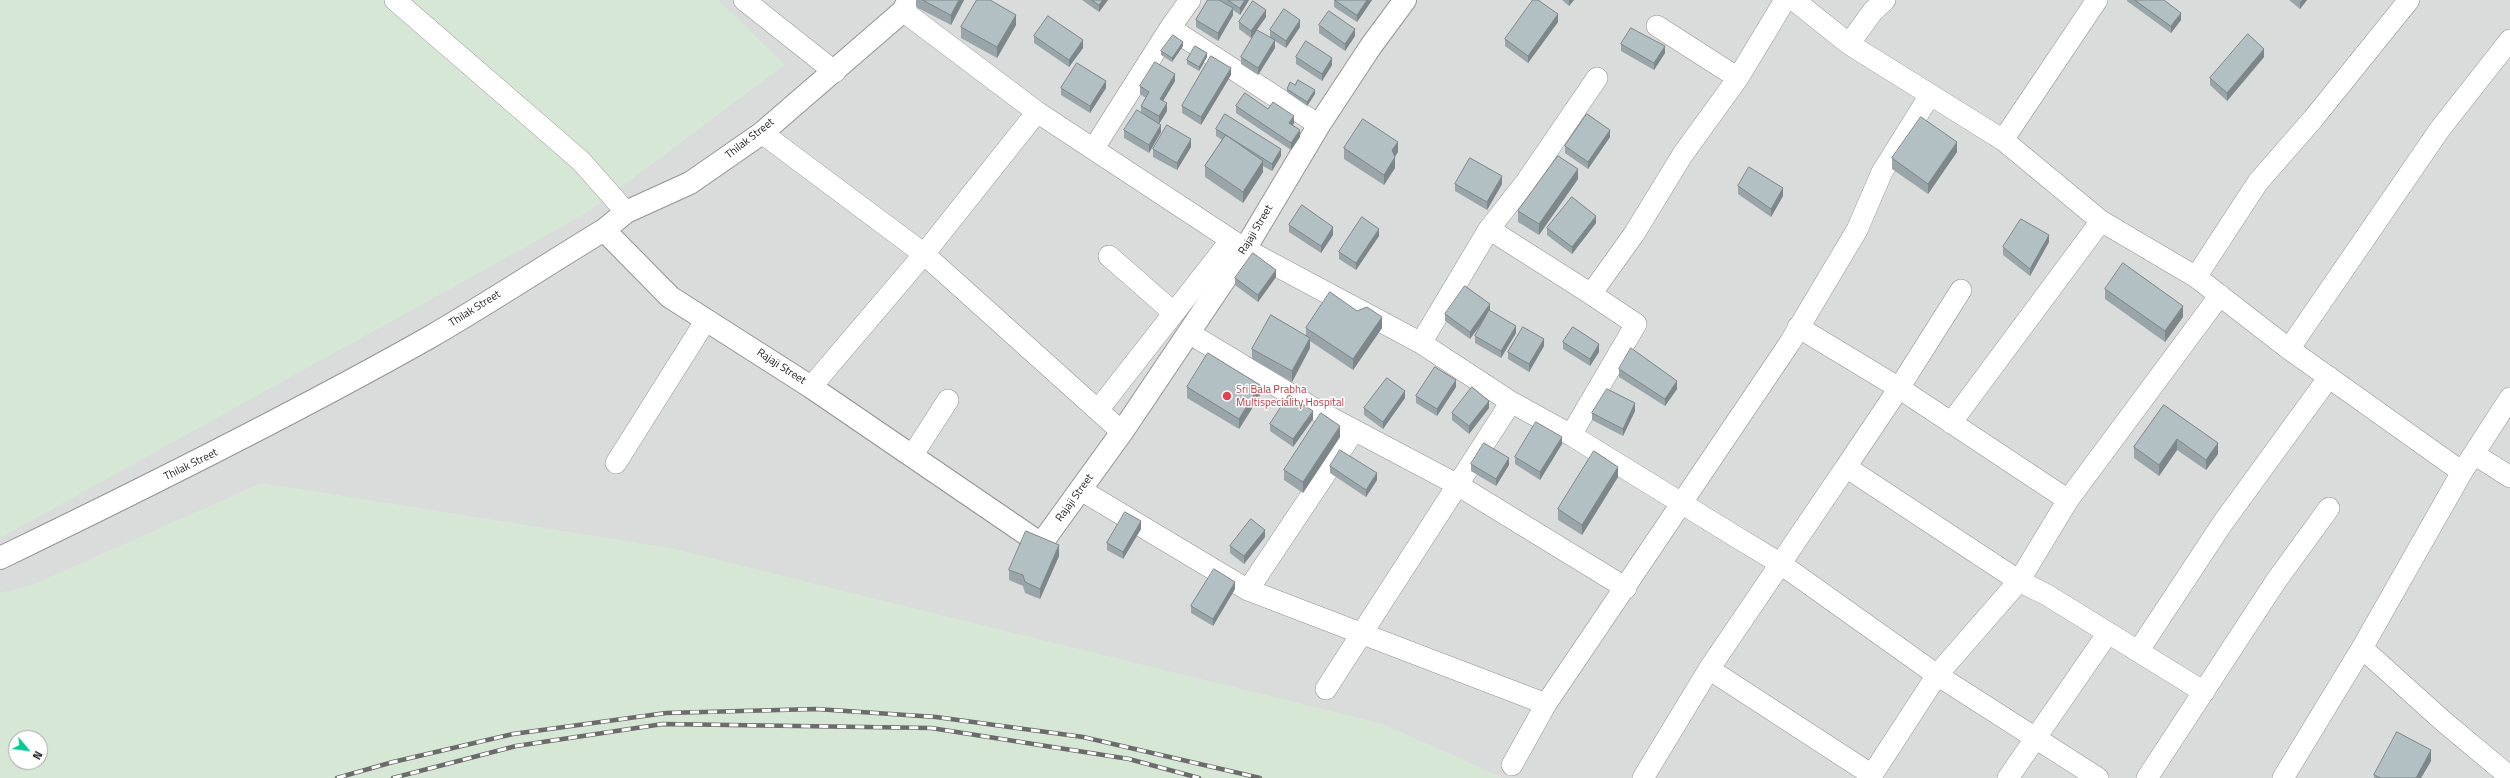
<!DOCTYPE html>
<style>
body{margin:0}
#map{position:relative;width:2510px;height:778px;overflow:hidden;background:#e3eaee;font-family:"Titillium Web",sans-serif}
canvas{display:block}
.north{position:absolute;left:8px;top:730px;width:40px;height:40px;box-sizing:border-box;background:#fff;border:1px solid #a5a5a5;border-radius:50%;rotate:119deg;font-size:11px;font-weight:700;line-height:16px;text-align:center;color:#1d1d1d}
.north::after{content:'';display:block;margin:auto;width:14px;height:18px;background:#00ca94;clip-path:polygon(50% 0,100% 100%,50% 72%,0 100%)}
</style>
<div id="map">
<canvas width="2510" height="778"></canvas>
<div class="north">N</div>
</div>
<script>
const g = document.querySelector('canvas').getContext('2d');
g.lineJoin = 'round';
function paint(path, color) { g.fillStyle = color; g.fill(path, 'evenodd'); }
function trace(path, color, width, dash) { g.strokeStyle = color; g.lineWidth = width; g.lineCap = dash ? 'butt' : 'round'; g.setLineDash(dash || []); g.stroke(path); }
function label(font, color, halo, rows, align = 'center') {
  g.font = font + ' "Titillium Web",sans-serif'; g.lineWidth = 3; g.setLineDash([]); g.textBaseline = 'middle'; g.strokeStyle = halo; g.fillStyle = color; for (const [text, x, y, turn = 0] of rows) {
    g.save(); g.translate(x, y); g.rotate((+turn || 0) * Math.PI / 180); g.textAlign = isNaN(turn) ? turn : align; if (halo) g.strokeText(text, 0, 0); g.fillText(text, 0, 0); g.restore();
  }
}
const residential = new Path2D(`
 M 0,0 L 2510,0 L 2510,778 L 0,778 ZM 16,738 L 40,738 L 40,762 L 16,762 Z`);
const industrial = new Path2D(`
 M 0,0 L 718,0 L 785,65 L 583,215 L 0,538 Z
 M 262,483 L 670,548 L 1383,724 L 1503,778 L 0,778 L 0,593 L 34,584 ZM 16,738 L 40,738 L 40,762 L 16,762 Z`);
const minor = new Path2D(`
 M 395,0 L 581,161 L 626,212
 M 744,0 L 835,72
 M 1794,0 L 1849,44 L 2003,140 L 2101,221 L 2196,277 L 2289,349 L 2462,472
 M 903,11 L 1037,112 L 1245,249 L 1421,343 L 1511,402 L 1571,435 L 1738,538 L 1781,564 L 1937,675 L 2098,778
 M 1657,26 L 1738,78
 M 1170,28 L 1190,0
 M 1849,44 L 1873,11 L 1885,0
 M 762,133 L 924,254 L 1122,432
 M 2003,140 L 2097,0
 M 1094,148 L 1170,28 L 1319,125
 M 1489,229 L 1526,182 L 1597,78
 M 1109,256 L 1174,313
 M 2196,277 L 2258,182 L 2313,119 L 2409,0
 M 1798,327 L 1899,388 L 1961,290
 M 1189,333 L 1318,411 L 1456,484 L 1626,588
 M 1421,343 L 1489,229 L 1591,294
 M 2289,349 L 2440,129 L 2510,40
 M 811,387 L 924,254 L 1037,112
 M 1098,410 L 1231,240
 M 1951,423 L 2101,221
 M 1571,435 L 1636,324 L 1591,294 L 1634,234 L 1683,154 L 1738,78 L 1785,0
 M 2474,454 L 2510,477
 M 912,456 L 948,400
 M 616,463 L 706,320
 M 1846,467 L 1899,388 L 2068,500 L 2019,581 L 1937,675 L 1870,778
 M 1081,490 L 1248,590 L 1546,704
 M 2068,500 L 2220,295
 M 1248,590 L 1354,431
 M 2362,648 L 2443,721 L 2510,777
 M 2139,650 L 2222,524 L 2329,377
 M 1709,669 L 1872,775
 M 1326,689 L 1511,402
 M 1512,765 L 1546,704 L 1789,344 L 1857,230 L 1882,172 L 1930,95
 M 1643,778 L 1709,669 L 1846,467 L 2019,581 L 2047,595 L 2204,692
 M 2008,778 L 2108,633
 M 2147,778 L 2276,581 L 2329,508
 M 2283,778 L 2362,648 L 2462,472 L 2510,398`);
const tertiary = new Path2D(`
 M 604,230 L 670,297 L 811,387 L 1041,544 L 1122,432 L 1245,249 L 1319,125 L 1371,46 L 1405,0
 M 0,558 C 145,488 290,416 430,337 C 489,303 546,265 604,230 L 626,212 L 690,183 L 762,133 L 903,11 L 909,0`);
const rail = new Path2D(`
 M 337,778 L 393,762 L 513,734 L 666,713 L 816,709 L 936,717 L 1083,737 L 1260,778
 M 393,778 L 516,746 L 663,724 L 931,728 L 1129,759 L 1199,778`);
const wall = new Path2D(`
 M 916,0 L 964,0 L 951,25 L 916,7 Z
 M 1082,0 L 1108,0 L 1099,12 Z
 M 1208,0 L 1249,0 L 1240,15 L 1233,10 L 1233,15 L 1218,41 L 1196,27 L 1196,20 Z
 M 1334,0 L 1372,0 L 1357,22 L 1334,7 Z
 M 1562,0 L 1574,0 L 1569,6 Z
 M 2127,0 L 2164,0 L 2181,20 L 2171,33 L 2127,1 Z
 M 2289,0 L 2307,0 L 2300,9 Z
 M 1266,17 L 1251,38 L 1239,29 L 1239,22 Z
 M 1558,22 L 1528,63 L 1505,46 L 1505,39 Z
 M 1016,25 L 997,58 L 961,38 L 961,27 Z
 M 1319,25 L 1355,36 L 1345,51 L 1319,33 Z
 M 1300,27 L 1286,48 L 1275,41 L 1275,48 L 1258,75 L 1241,64 L 1241,57 L 1270,37 L 1270,30 Z
 M 1034,36 L 1083,48 L 1069,67 L 1034,43 Z
 M 1621,44 L 1665,53 L 1654,70 L 1621,51 Z
 M 1183,46 L 1172,62 L 1161,55 L 1161,51 Z
 M 1207,57 L 1199,71 L 1187,64 L 1187,60 Z
 M 1296,57 L 1332,65 L 1322,81 L 1296,64 Z
 M 2264,57 L 2227,101 L 2210,85 L 2210,78 Z
 M 1231,75 L 1201,125 L 1182,113 L 1182,106 Z
 M 1175,81 L 1163,101 L 1167,111 L 1159,124 L 1161,132 L 1149,153 L 1124,138 L 1124,130 L 1141,113 L 1141,106 L 1146,98 L 1140,94 L 1140,86 Z
 M 1295,85 L 1315,94 L 1307,106 L 1287,92 L 1287,89 Z
 M 1061,88 L 1106,88 L 1090,113 L 1061,95 Z
 M 1236,106 L 1268,109 L 1294,123 L 1293,125 L 1300,137 L 1291,150 L 1236,113 Z
 M 1216,129 L 1281,156 L 1272,171 L 1263,166 L 1263,172 L 1243,203 L 1205,177 L 1205,166 L 1222,140 L 1216,136 Z
 M 1610,137 L 1588,169 L 1565,153 L 1565,146 Z
 M 1191,147 L 1177,170 L 1153,157 L 1153,149 Z
 M 1344,148 L 1398,152 L 1395,156 L 1395,168 L 1384,185 L 1344,159 Z
 M 1957,152 L 1928,194 L 1892,169 L 1892,158 Z
 M 1578,179 L 1539,235 L 1518,222 L 1518,211 Z
 M 1455,184 L 1502,184 L 1487,210 L 1455,191 Z
 M 1738,186 L 1783,196 L 1771,217 L 1738,194 Z
 M 1596,223 L 1572,254 L 1547,235 L 1547,228 Z
 M 1289,225 L 1333,235 L 1321,253 L 1289,232 Z
 M 1379,236 L 1356,270 L 1339,259 L 1339,252 Z
 M 2049,242 L 2030,276 L 2003,255 L 2003,247 Z
 M 1276,277 L 1258,302 L 1235,285 L 1235,278 Z
 M 2105,289 L 2183,317 L 2165,342 L 2105,299 Z
 M 1490,311 L 1516,333 L 1501,358 L 1475,343 L 1475,336 L 1484,320 L 1470,339 L 1445,321 L 1445,314 Z
 M 1306,328 L 1382,328 L 1353,370 L 1310,341 L 1310,348 L 1292,382 L 1252,359 L 1252,349 L 1306,335 Z
 M 1563,342 L 1599,352 L 1590,366 L 1563,349 Z
 M 1544,346 L 1529,372 L 1508,359 L 1508,352 Z
 M 1619,369 L 1677,389 L 1665,406 L 1619,377 Z
 M 1187,387 L 1260,396 L 1239,429 L 1187,398 Z
 M 1456,387 L 1437,416 L 1416,403 L 1416,396 Z
 M 1405,398 L 1383,429 L 1364,415 L 1364,408 Z
 M 2164,405 L 2218,454 L 2206,470 L 2177,450 L 2159,476 L 2134,458 L 2134,447 Z
 M 1489,408 L 1469,434 L 1452,420 L 1452,413 Z
 M 1635,411 L 1623,436 L 1592,420 L 1592,413 Z
 M 1313,419 L 1293,447 L 1270,431 L 1270,424 Z
 M 1340,437 L 1303,493 L 1284,480 L 1284,470 Z
 M 1562,444 L 1540,480 L 1515,464 L 1515,457 Z
 M 1471,464 L 1509,465 L 1496,486 L 1471,471 Z
 M 1330,466 L 1377,480 L 1366,497 L 1330,473 Z
 M 1618,477 L 1582,535 L 1558,520 L 1558,509 Z
 M 1141,529 L 1123,559 L 1107,550 L 1107,543 Z
 M 1265,537 L 1244,564 L 1230,553 L 1230,546 Z
 M 1059,556 L 1040,599 L 1025,593 L 1023,586 L 1009,580 L 1009,570 Z
 M 1235,589 L 1213,626 L 1191,613 L 1191,606 Z
 M 2431,761 L 2421,778 L 2374,778 L 2374,775 Z`);
const shadedWall = new Path2D(`
 M 959,0 L 964,0 L 951,25 L 951,15 Z
 M 1103,0 L 1108,0 L 1099,12 L 1099,5 Z
 M 1245,0 L 1249,0 L 1240,15 L 1240,8 Z
 M 1367,0 L 1372,0 L 1357,22 L 1357,15 Z
 M 1569,0 L 1574,0 L 1569,6 Z
 M 2302,0 L 2307,0 L 2300,9 L 2300,2 Z
 M 1233,8 L 1233,15 L 1218,41 L 1218,33 Z
 M 1266,10 L 1266,17 L 1251,38 L 1251,31 Z
 M 2181,13 L 2181,20 L 2171,33 L 2171,26 Z
 M 1558,14 L 1558,22 L 1528,63 L 1528,56 Z
 M 1016,15 L 1016,25 L 997,58 L 997,47 Z
 M 1300,20 L 1300,27 L 1286,48 L 1286,41 Z
 M 1355,29 L 1355,36 L 1345,51 L 1345,44 Z
 M 1083,40 L 1083,48 L 1069,67 L 1069,60 Z
 M 1275,40 L 1275,48 L 1258,75 L 1258,68 Z
 M 1183,42 L 1183,46 L 1172,62 L 1172,58 Z
 M 1665,46 L 1665,53 L 1654,70 L 1654,63 Z
 M 2264,49 L 2264,57 L 2227,101 L 2227,93 Z
 M 1207,53 L 1207,57 L 1199,71 L 1199,67 Z
 M 1332,58 L 1332,65 L 1322,81 L 1322,74 Z
 M 1231,68 L 1231,75 L 1201,125 L 1201,117 Z
 M 1175,74 L 1175,81 L 1160,106 L 1160,99 Z
 M 1106,81 L 1106,88 L 1090,113 L 1090,106 Z
 M 1315,90 L 1315,94 L 1307,106 L 1307,102 Z
 M 1167,103 L 1167,111 L 1159,124 L 1159,116 Z
 M 1294,116 L 1294,123 L 1289,130 L 1289,123 Z
 M 1161,125 L 1161,132 L 1149,153 L 1149,145 Z
 M 1300,130 L 1300,137 L 1291,150 L 1291,143 Z
 M 1610,130 L 1610,137 L 1588,169 L 1588,162 Z
 M 1191,139 L 1191,147 L 1177,170 L 1177,163 Z
 M 1398,142 L 1398,152 L 1392,161 L 1392,150 Z
 M 1957,142 L 1957,152 L 1928,194 L 1928,184 Z
 M 1281,149 L 1281,156 L 1272,171 L 1272,164 Z
 M 1395,157 L 1395,168 L 1384,185 L 1384,175 Z
 M 1263,161 L 1263,172 L 1243,203 L 1243,192 Z
 M 1578,169 L 1578,179 L 1539,235 L 1539,224 Z
 M 1502,176 L 1502,184 L 1487,210 L 1487,202 Z
 M 1783,188 L 1783,196 L 1771,217 L 1771,209 Z
 M 1596,216 L 1596,223 L 1572,254 L 1572,247 Z
 M 1333,227 L 1333,235 L 1321,253 L 1321,246 Z
 M 1379,229 L 1379,236 L 1356,270 L 1356,263 Z
 M 2049,235 L 2049,242 L 2030,276 L 2030,269 Z
 M 1276,270 L 1276,277 L 1258,302 L 1258,295 Z
 M 1490,304 L 1490,311 L 1470,339 L 1470,332 Z
 M 2183,306 L 2183,317 L 2165,342 L 2165,331 Z
 M 1382,317 L 1382,328 L 1353,370 L 1353,359 Z
 M 1516,326 L 1516,333 L 1501,358 L 1501,351 Z
 M 1310,338 L 1310,348 L 1292,382 L 1292,371 Z
 M 1544,339 L 1544,346 L 1529,372 L 1529,364 Z
 M 1599,344 L 1599,352 L 1590,366 L 1590,359 Z
 M 1456,380 L 1456,387 L 1437,416 L 1437,409 Z
 M 1677,381 L 1677,389 L 1665,406 L 1665,399 Z
 M 1260,385 L 1260,396 L 1239,429 L 1239,419 Z
 M 1405,391 L 1405,398 L 1383,429 L 1383,422 Z
 M 1489,401 L 1489,408 L 1469,434 L 1469,426 Z
 M 1635,403 L 1635,411 L 1623,436 L 1623,429 Z
 M 1313,411 L 1313,419 L 1293,447 L 1293,439 Z
 M 1340,426 L 1340,437 L 1303,493 L 1303,482 Z
 M 1562,437 L 1562,444 L 1540,480 L 1540,472 Z
 M 2177,439 L 2177,450 L 2159,476 L 2159,465 Z
 M 2218,443 L 2218,454 L 2206,470 L 2206,460 Z
 M 1509,458 L 1509,465 L 1496,486 L 1496,479 Z
 M 1618,467 L 1618,477 L 1582,535 L 1582,525 Z
 M 1377,473 L 1377,480 L 1366,497 L 1366,490 Z
 M 1141,521 L 1141,529 L 1123,559 L 1123,552 Z
 M 1265,530 L 1265,537 L 1244,564 L 1244,556 Z
 M 1059,545 L 1059,556 L 1040,599 L 1040,589 Z
 M 1235,582 L 1235,589 L 1213,626 L 1213,619 Z
 M 2431,750 L 2431,761 L 2421,778 L 2416,778 Z`);
const building = new Path2D(`
 M 923,0 L 959,0 L 951,15 Z
 M 977,0 L 990,0 L 1016,15 L 997,47 L 961,27 Z
 M 1092,0 L 1103,0 L 1099,5 Z
 M 1208,0 L 1219,0 L 1233,8 L 1218,33 L 1196,20 Z
 M 1228,0 L 1245,0 L 1240,8 Z
 M 1335,0 L 1367,0 L 1357,15 Z
 M 1533,0 L 1538,0 L 1558,14 L 1528,56 L 1505,39 Z
 M 2135,0 L 2164,0 L 2181,13 L 2171,26 Z
 M 1253,1 L 1266,10 L 1251,31 L 1239,22 Z
 M 1284,9 L 1300,20 L 1286,41 L 1270,30 Z
 M 1329,11 L 1355,29 L 1345,44 L 1319,25 Z
 M 1048,16 L 1083,40 L 1069,60 L 1034,36 Z
 M 1631,28 L 1665,46 L 1654,63 L 1621,44 Z
 M 1257,30 L 1275,40 L 1258,68 L 1241,57 Z
 M 2248,34 L 2264,49 L 2227,93 L 2210,78 Z
 M 1173,35 L 1183,42 L 1172,58 L 1161,51 Z
 M 1306,41 L 1332,58 L 1322,74 L 1296,57 Z
 M 1195,46 L 1207,53 L 1199,67 L 1187,60 Z
 M 1211,56 L 1231,68 L 1201,117 L 1182,106 Z
 M 1155,62 L 1175,74 L 1160,99 L 1167,103 L 1159,116 L 1141,106 L 1149,92 L 1140,86 Z
 M 1077,63 L 1106,81 L 1090,106 L 1061,88 Z
 M 1298,80 L 1315,90 L 1307,102 L 1287,89 L 1290,82 L 1295,85 Z
 M 1245,93 L 1268,109 L 1273,102 L 1294,116 L 1289,123 L 1300,130 L 1291,143 L 1236,106 Z
 M 1137,110 L 1161,125 L 1149,145 L 1124,130 Z
 M 1225,114 L 1281,149 L 1272,164 L 1216,129 Z
 M 1587,114 L 1610,130 L 1588,162 L 1565,146 Z
 M 1921,117 L 1957,142 L 1928,184 L 1892,158 Z
 M 1363,119 L 1398,142 L 1392,150 L 1395,157 L 1384,175 L 1344,148 Z
 M 1167,125 L 1191,139 L 1177,163 L 1153,149 Z
 M 1226,135 L 1263,161 L 1243,192 L 1205,166 Z
 M 1558,156 L 1578,169 L 1539,224 L 1518,211 Z
 M 1470,158 L 1502,176 L 1487,202 L 1455,184 Z
 M 1749,167 L 1783,188 L 1771,209 L 1738,186 Z
 M 1572,197 L 1596,216 L 1572,247 L 1547,228 Z
 M 1302,205 L 1333,227 L 1321,246 L 1289,225 Z
 M 1362,217 L 1379,229 L 1356,263 L 1339,252 Z
 M 2021,219 L 2049,235 L 2030,269 L 2003,247 Z
 M 1253,253 L 1276,270 L 1258,295 L 1235,278 Z
 M 2123,263 L 2183,306 L 2165,331 L 2105,289 Z
 M 1465,286 L 1490,304 L 1470,332 L 1445,314 Z
 M 1330,292 L 1357,311 L 1367,307 L 1382,317 L 1353,359 L 1306,328 Z
 M 1489,310 L 1516,326 L 1501,351 L 1475,336 Z
 M 1271,315 L 1310,338 L 1292,371 L 1252,349 Z
 M 1523,327 L 1544,339 L 1529,364 L 1508,352 Z
 M 1573,327 L 1599,344 L 1590,359 L 1563,342 Z
 M 1631,348 L 1677,381 L 1665,399 L 1619,369 Z
 M 1208,353 L 1260,385 L 1239,419 L 1187,387 Z
 M 1435,367 L 1456,380 L 1437,409 L 1416,396 Z
 M 1387,378 L 1405,391 L 1383,422 L 1364,408 Z
 M 1472,387 L 1489,401 L 1469,426 L 1452,413 Z
 M 1607,389 L 1635,403 L 1623,429 L 1592,413 Z
 M 1289,395 L 1313,411 L 1293,439 L 1270,424 Z
 M 2164,405 L 2218,443 L 2206,460 L 2177,439 L 2159,465 L 2134,447 Z
 M 1321,413 L 1340,426 L 1303,482 L 1284,470 Z
 M 1536,422 L 1562,437 L 1540,472 L 1515,457 Z
 M 1484,443 L 1509,458 L 1496,479 L 1471,464 Z
 M 1340,450 L 1377,473 L 1366,490 L 1330,466 Z
 M 1594,451 L 1618,467 L 1582,525 L 1558,509 Z
 M 1125,512 L 1141,521 L 1123,552 L 1107,543 Z
 M 1251,519 L 1265,530 L 1244,556 L 1230,546 Z
 M 1026,531 L 1059,545 L 1040,589 L 1025,582 L 1023,575 L 1009,570 Z
 M 1214,569 L 1235,582 L 1213,619 L 1191,606 Z
 M 2397,732 L 2431,750 L 2416,778 L 2381,778 L 2374,775 Z`);
const markers = [
 [1227,396,5,"#e0444e"]
];
const streetNames = [
 ["Thilak Street",750,139,-38],
 ["Rajaji Street",1256,230,-59],
 ["Thilak Street",475,309,-32],
 ["Rajaji Street",781,367,33],
 ["Thilak Street",191,465,-26],
 ["Rajaji Street",1075,498,-54]
];
const healthNames = [
 ["Sri Bala Prabha",1236,390],
 ["Multispeciality Hospital",1236,403]
];
paint(residential, '#dadbdb');
paint(industrial, '#d6e8d5');
trace(minor, '#949494', 22);
trace(tertiary, '#949494', 24);
trace(minor, '#fff', 21);
trace(tertiary, '#fff', 22);
trace(rail, '#6b6b6b', 4.5);
trace(rail, '#fff', 3, [9]);
paint(wall, '#99a5a8');
paint(shadedWall, '#7d8688');
paint(building, '#b2c0c3');
trace(building, '#7d8688', 1);
for (const [x, y, r, color] of markers) { const dot = new Path2D(); dot.arc(x, y, r, 0, 2 * Math.PI); g.fillStyle = color; g.fill(dot); trace(dot, '#fff', 1.5); }
label('11px', '#1d1d1d', '#fff', streetNames);
label('11px', '#be3a42', '#fff', healthNames, 'left');
</script>
